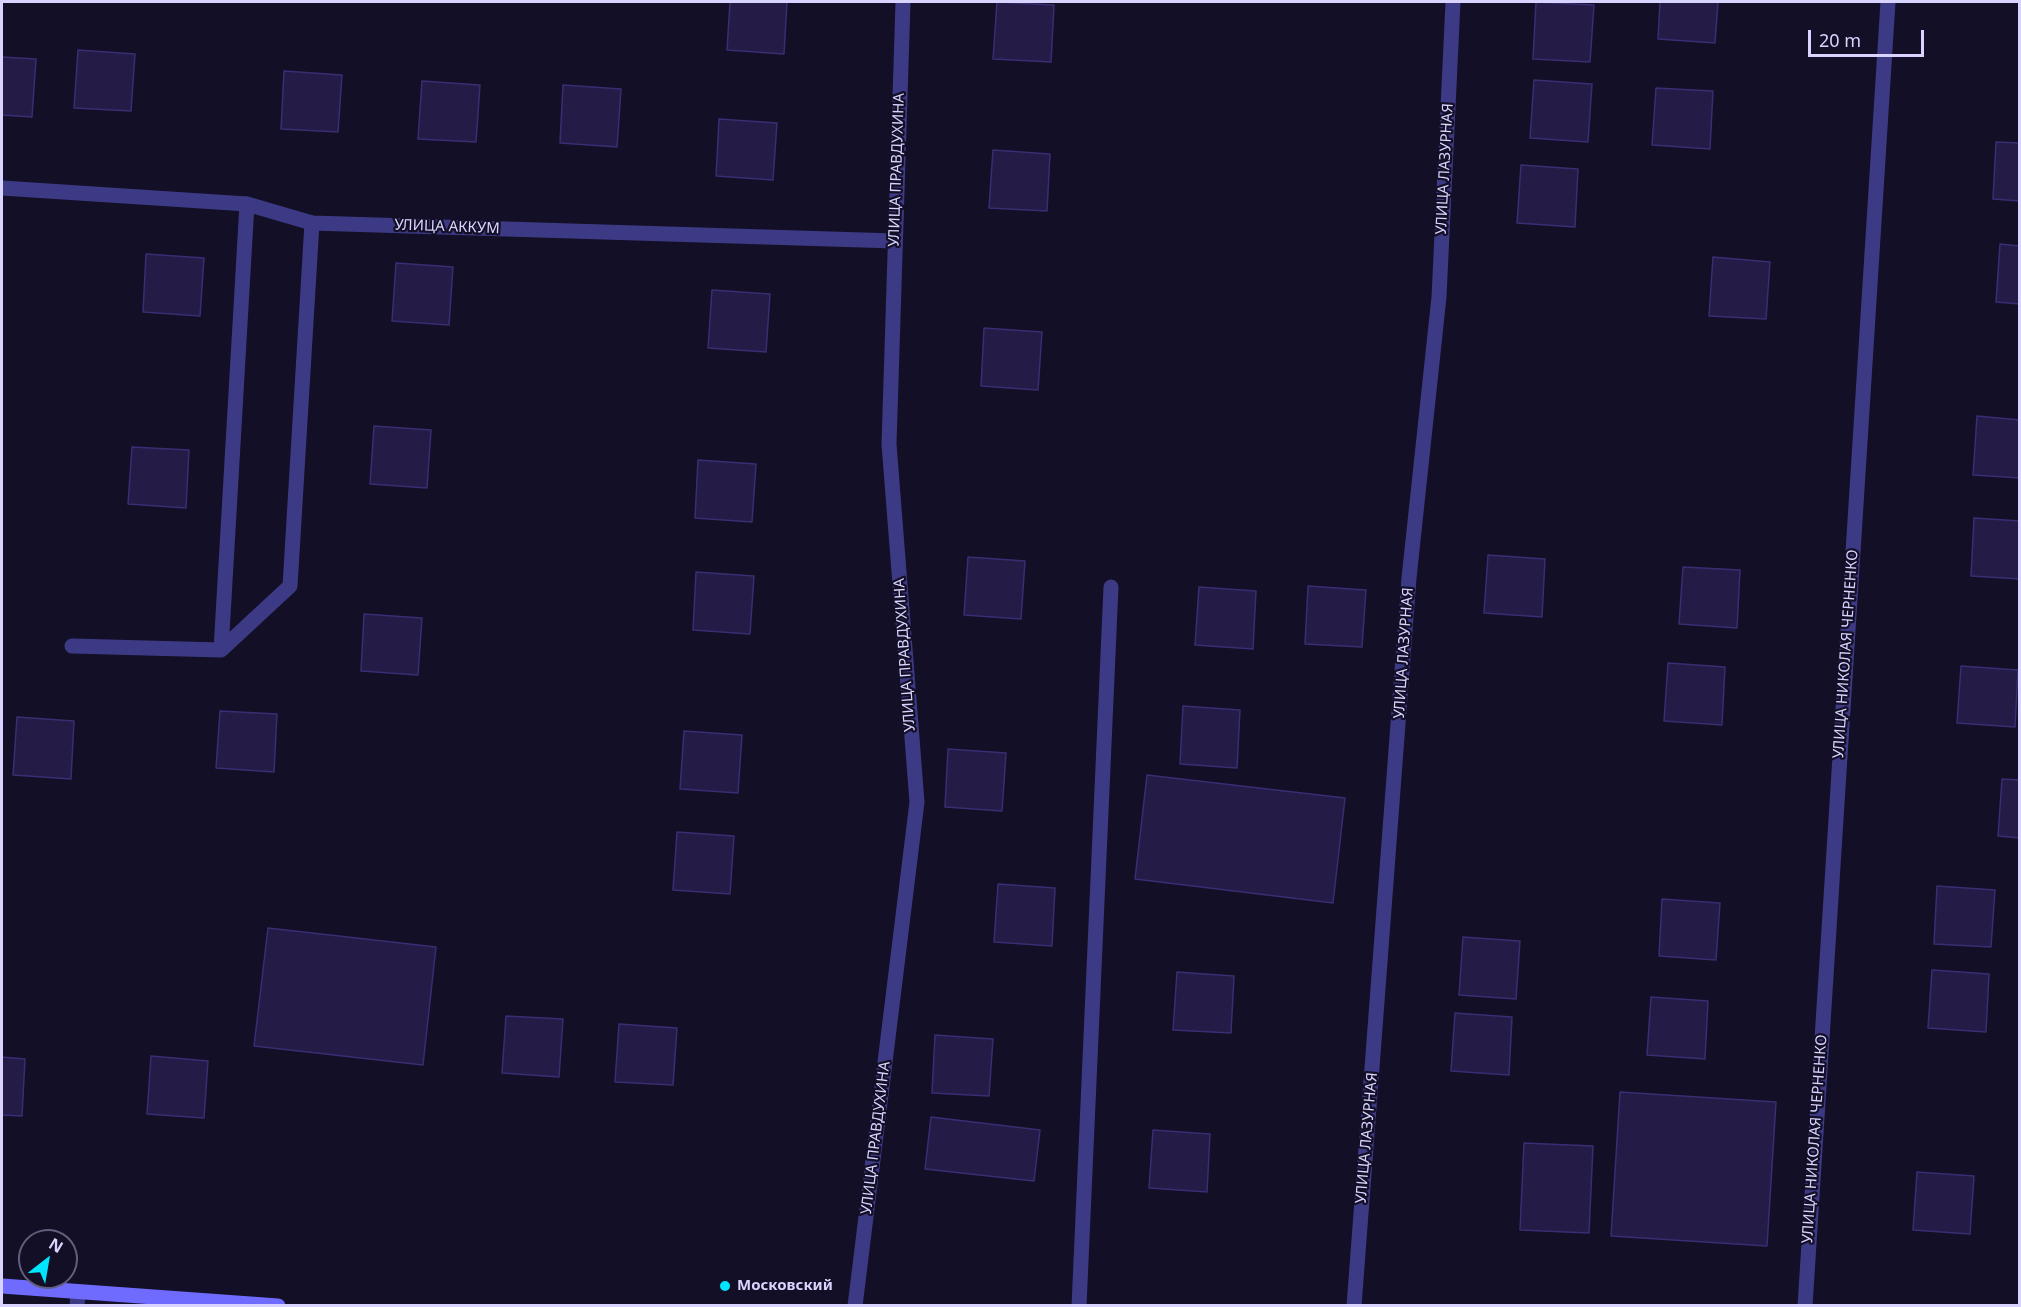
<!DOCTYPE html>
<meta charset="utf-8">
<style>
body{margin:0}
#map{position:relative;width:2021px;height:1307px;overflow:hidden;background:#130f26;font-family:"Noto Sans",sans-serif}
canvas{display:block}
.frame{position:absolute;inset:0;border:3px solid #d9d4ff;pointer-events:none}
.north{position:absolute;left:18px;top:1229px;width:60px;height:60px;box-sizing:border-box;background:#130f26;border:2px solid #625e7d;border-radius:50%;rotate:31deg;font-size:16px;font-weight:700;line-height:24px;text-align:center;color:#d9d4ff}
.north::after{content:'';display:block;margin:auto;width:21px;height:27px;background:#00e5ff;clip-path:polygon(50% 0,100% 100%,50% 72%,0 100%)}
.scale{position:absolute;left:1808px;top:30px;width:116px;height:27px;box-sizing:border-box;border:3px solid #d9d4ff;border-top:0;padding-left:8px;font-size:18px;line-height:21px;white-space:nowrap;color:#d9d4ff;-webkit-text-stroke:4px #130f26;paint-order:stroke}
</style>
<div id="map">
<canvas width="2021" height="1307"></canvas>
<div class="frame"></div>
<div class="north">N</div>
<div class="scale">20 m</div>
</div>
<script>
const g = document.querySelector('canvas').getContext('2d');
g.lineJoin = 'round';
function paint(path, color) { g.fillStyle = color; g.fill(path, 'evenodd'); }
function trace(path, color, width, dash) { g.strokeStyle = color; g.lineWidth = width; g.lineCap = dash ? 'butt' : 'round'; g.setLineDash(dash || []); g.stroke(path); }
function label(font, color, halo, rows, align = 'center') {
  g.font = font + ' "Noto Sans",sans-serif'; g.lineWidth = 4.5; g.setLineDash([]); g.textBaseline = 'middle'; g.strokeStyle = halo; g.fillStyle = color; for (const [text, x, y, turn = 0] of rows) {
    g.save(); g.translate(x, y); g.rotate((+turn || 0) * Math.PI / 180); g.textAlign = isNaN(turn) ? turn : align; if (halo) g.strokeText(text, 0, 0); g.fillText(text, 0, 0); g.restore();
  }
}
const building = new Path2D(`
 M 730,2 L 787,2 L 784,54 L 727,50 Z
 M 997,2 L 1054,5 L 1051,62 L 993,59 Z
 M 1536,2 L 1594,5 L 1590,62 L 1533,59 Z
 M 1660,2 L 1718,2 L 1715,43 L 1658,39 Z
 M 78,50 L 135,54 L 131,111 L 74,108 Z
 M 2,57 L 36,59 L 32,117 L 2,115 Z
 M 284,71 L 342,75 L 338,132 L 281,129 Z
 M 1534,80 L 1592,84 L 1588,142 L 1530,138 Z
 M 422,81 L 480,85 L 476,142 L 418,139 Z
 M 563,85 L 621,89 L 617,147 L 560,143 Z
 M 1656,88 L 1713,91 L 1710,149 L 1652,145 Z
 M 719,119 L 777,123 L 773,180 L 716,176 Z
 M 1996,142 L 2020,143 L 2020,201 L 1993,199 Z
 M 993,150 L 1050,154 L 1047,211 L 989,208 Z
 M 1521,165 L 1578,169 L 1575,227 L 1517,223 Z
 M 2000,244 L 2020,246 L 2020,304 L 1996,302 Z
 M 146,254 L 204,258 L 200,316 L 143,312 Z
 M 1713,257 L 1770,262 L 1766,319 L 1709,316 Z
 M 396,263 L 453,267 L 449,325 L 392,321 Z
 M 712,290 L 770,294 L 766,352 L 708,348 Z
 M 984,328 L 1042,332 L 1038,390 L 981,386 Z
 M 1977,416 L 2020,420 L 2020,478 L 1973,475 Z
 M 374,426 L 431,430 L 427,488 L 370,484 Z
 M 132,447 L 189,450 L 186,508 L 128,504 Z
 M 698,460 L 756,464 L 752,522 L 695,518 Z
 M 1974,518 L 2020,521 L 2020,579 L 1971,576 Z
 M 1488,555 L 1545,559 L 1542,617 L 1484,613 Z
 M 968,557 L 1025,561 L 1021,619 L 964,615 Z
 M 1683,567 L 1740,570 L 1737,628 L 1679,624 Z
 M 696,572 L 754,576 L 750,634 L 693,630 Z
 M 1308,586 L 1366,590 L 1362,647 L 1305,644 Z
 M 1199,587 L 1256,591 L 1253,649 L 1195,645 Z
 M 364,614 L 422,618 L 418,675 L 361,671 Z
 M 1668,663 L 1725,667 L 1722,725 L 1664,721 Z
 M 1961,666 L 2018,670 L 2015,727 L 1957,723 Z
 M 1183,706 L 1240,710 L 1237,768 L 1180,764 Z
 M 220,711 L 277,714 L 274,772 L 216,768 Z
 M 17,717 L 74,721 L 71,779 L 13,775 Z
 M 684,731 L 742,735 L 738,793 L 680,789 Z
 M 948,749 L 1006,753 L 1002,811 L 945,807 Z
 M 1147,775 L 1345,798 L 1333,903 L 1135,879 Z
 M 2002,779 L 2020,780 L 2020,838 L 1998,836 Z
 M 677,832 L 734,836 L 730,894 L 673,890 Z
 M 998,884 L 1055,888 L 1052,946 L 994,942 Z
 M 1937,886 L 1995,890 L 1991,947 L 1934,944 Z
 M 1662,899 L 1720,903 L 1716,960 L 1659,956 Z
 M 268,928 L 436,947 L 423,1065 L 254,1046 Z
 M 1463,937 L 1520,941 L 1516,999 L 1459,995 Z
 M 1932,970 L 1989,974 L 1986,1032 L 1928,1028 Z
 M 1177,972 L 1234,976 L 1231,1033 L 1173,1030 Z
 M 1651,997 L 1708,1001 L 1705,1059 L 1647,1055 Z
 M 1455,1013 L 1512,1017 L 1509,1075 L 1451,1071 Z
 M 506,1016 L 563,1019 L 559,1077 L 502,1073 Z
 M 619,1024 L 677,1028 L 673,1085 L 615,1082 Z
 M 935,1035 L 993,1039 L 989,1096 L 932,1093 Z
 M 151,1056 L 208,1061 L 204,1118 L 147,1114 Z
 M 2,1057 L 25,1059 L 22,1116 L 2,1115 Z
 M 1620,1092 L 1776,1102 L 1767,1246 L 1611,1236 Z
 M 931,1117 L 1040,1130 L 1034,1181 L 925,1169 Z
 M 1153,1130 L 1210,1134 L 1207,1192 L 1149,1188 Z
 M 1524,1143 L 1593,1146 L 1589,1233 L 1520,1230 Z
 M 1917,1172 L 1974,1176 L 1970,1234 L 1913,1230 Z`);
const lane = new Path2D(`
 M 72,646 L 221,650 L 247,204
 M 221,650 L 290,586 L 312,223
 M 77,1306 L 78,1292
 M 1079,1306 L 1111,587`);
const street = new Path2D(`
 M 2,188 L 247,204 L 312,223 L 895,241
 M 855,1306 L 917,802 L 889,444 L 903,2
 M 1354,1306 L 1409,578 L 1439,297 L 1453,2
 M 1805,1306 L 1888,2`);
const secondary = new Path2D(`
 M 2,1286 L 278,1306`);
const markers = [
 [725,1286,6,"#00e5ff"]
];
const streetNames = [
 ["УЛИЦА ЛАЗУРНАЯ",1445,169,-87],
 ["УЛИЦА ПРАВДУХИНА",897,170,-88],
 ["УЛИЦА АККУМ",447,227,2],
 ["УЛИЦА ЛАЗУРНАЯ",1404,653,-86],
 ["УЛИЦА НИКОЛАЯ ЧЕРНЕНКО",1846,654,-86],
 ["УЛИЦА ПРАВДУХИНА",905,655,-94],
 ["УЛИЦА ПРАВДУХИНА",876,1138,-83],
 ["УЛИЦА ЛАЗУРНАЯ",1367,1138,-85],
 ["УЛИЦА НИКОЛАЯ ЧЕРНЕНКО",1815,1139,-86]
];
const poiNames = [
 ["Московский",737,1286]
];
paint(building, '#241b47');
trace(building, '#3b2d73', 1.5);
trace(lane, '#3d3a85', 15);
trace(street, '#3d3a85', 15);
trace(secondary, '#6f6bff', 15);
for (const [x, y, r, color] of markers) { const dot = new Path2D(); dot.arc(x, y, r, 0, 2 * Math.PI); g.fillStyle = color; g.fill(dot); trace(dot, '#130f26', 2); }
label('15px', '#d9d4ff', '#130f26', streetNames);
label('bold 15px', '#d9d4ff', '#130f26', poiNames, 'left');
</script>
